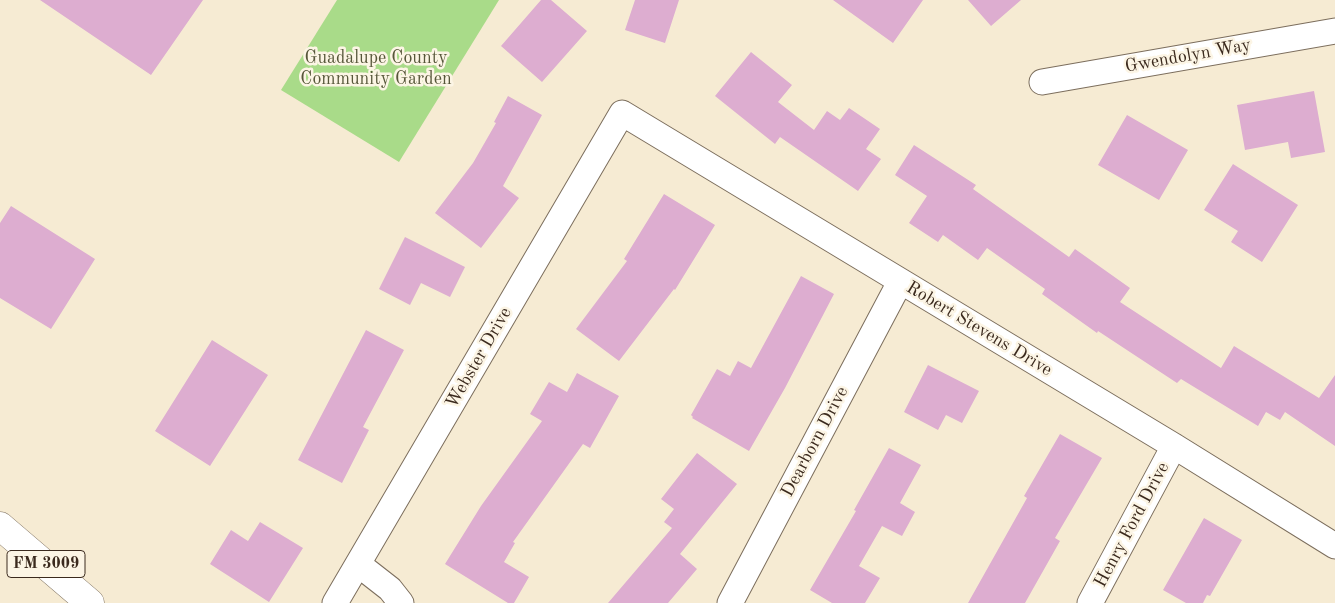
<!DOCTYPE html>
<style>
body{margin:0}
canvas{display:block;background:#f6ebd3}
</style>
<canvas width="1335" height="603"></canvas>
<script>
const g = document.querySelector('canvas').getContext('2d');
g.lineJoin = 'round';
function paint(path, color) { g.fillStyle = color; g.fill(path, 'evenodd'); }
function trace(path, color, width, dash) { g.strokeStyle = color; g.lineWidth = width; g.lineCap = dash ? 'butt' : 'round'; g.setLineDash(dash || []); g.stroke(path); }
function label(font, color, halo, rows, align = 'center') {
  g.font = font + ' "Old Standard TT",serif'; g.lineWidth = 5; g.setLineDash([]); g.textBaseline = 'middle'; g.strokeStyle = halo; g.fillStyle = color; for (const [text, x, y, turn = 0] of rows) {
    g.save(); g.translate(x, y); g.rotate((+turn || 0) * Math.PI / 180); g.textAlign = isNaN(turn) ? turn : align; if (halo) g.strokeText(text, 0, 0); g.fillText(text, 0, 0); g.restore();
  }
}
const green = new Path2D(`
 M 337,0 L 499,0 L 399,162 L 281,90 Z`);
const building = new Path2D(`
 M 40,0 L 203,0 L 151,75 Z
 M 541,0 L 551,0 L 587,31 L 542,82 L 501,46 Z
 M 635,0 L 679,0 L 665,43 L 625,30 Z
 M 833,0 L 923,0 L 893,43 Z
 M 968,0 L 1021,0 L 991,26 Z
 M 751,52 L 792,85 L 778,102 L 814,130 L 827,111 L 840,120 L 849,108 L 880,129 L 866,149 L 881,159 L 858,191 L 780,137 L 775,144 L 715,96 Z
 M 1314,91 L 1325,152 L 1291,158 L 1288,142 L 1245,150 L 1237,105 Z
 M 508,96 L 542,115 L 503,186 L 519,198 L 481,248 L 435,213 L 473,163 L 496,123 L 494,122 Z
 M 1127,115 L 1188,150 L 1159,200 L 1098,165 Z
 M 914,145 L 976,185 L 973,189 L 1069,257 L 1075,249 L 1130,288 L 1120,302 L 1221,368 L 1234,346 L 1319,398 L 1335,375 L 1335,446 L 1285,412 L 1280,420 L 1266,412 L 1258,426 L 1181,379 L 1177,383 L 1098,331 L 1097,333 L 1042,294 L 1045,289 L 987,248 L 978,260 L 943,235 L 938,242 L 909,223 L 927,196 L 895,175 Z
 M 1233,164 L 1298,205 L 1262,262 L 1231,242 L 1238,231 L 1204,210 Z
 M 664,194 L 715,225 L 675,290 L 674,289 L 619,361 L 576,329 L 627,261 L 624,259 Z
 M 11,206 L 95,259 L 51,329 L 0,298 L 0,223 Z
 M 405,237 L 465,267 L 450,297 L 421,283 L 410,305 L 379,289 Z
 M 801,276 L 834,294 L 785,388 L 749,451 L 692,418 L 693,417 L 691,415 L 717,369 L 730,376 L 738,361 L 751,368 Z
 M 366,330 L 404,350 L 363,427 L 369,430 L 342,483 L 298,460 Z
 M 212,340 L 268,375 L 210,466 L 155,431 Z
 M 928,365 L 979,391 L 962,423 L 946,415 L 938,430 L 904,412 Z
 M 577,373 L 619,396 L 590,448 L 583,444 L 513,542 L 515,543 L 504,562 L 529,577 L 514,603 L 508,603 L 445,564 L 481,506 L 542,421 L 530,414 L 549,382 L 567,392 Z
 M 1060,434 L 1102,458 L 1055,538 L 1060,541 L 1025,603 L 968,603 L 1027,498 L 1024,496 Z
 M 889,448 L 921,465 L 900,503 L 915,512 L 902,536 L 882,526 L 859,566 L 880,578 L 865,603 L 832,603 L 810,590 L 856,511 L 854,510 Z
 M 697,453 L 737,484 L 680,554 L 697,569 L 668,603 L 608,603 L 672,528 L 664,522 L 674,509 L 661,499 Z
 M 1204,518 L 1242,540 L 1210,596 L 1207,595 L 1203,603 L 1186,603 L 1163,590 Z
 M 260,522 L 303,548 L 269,602 L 210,564 L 231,530 L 248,541 Z`);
const street = new Path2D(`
 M 1042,82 L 1335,31
 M 358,564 L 390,589 L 401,603
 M 335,603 L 622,113 L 1174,446 L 1335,546
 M 730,603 L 900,282
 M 1090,603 L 1174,446`);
const primary = new Path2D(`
 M 0,526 L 90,603`);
const shields = [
 [46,564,78]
];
const shieldNames = [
 ["FM 3009",46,564]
];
const streetNames = [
 ["Gwendolyn Way",1188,56,-10],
 ["Robert Stevens Drive",979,329,31],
 ["Webster Drive",479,358,-60],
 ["Dearborn Drive",815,442,-62],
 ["Henry Ford Drive",1132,525,-62]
];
const parkNames = [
 ["Guadalupe County",376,58],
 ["Community Garden",376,79]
];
paint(green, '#a9db89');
paint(building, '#ddadd0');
trace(street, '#7c6e5d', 27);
trace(primary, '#7c6e5d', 29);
trace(street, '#fff', 25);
trace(primary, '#fff', 28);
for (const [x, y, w] of shields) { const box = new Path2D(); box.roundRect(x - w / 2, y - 13.5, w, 27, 4); g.fillStyle = '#fcf5e5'; g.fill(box); trace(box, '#3b2a1e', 1); }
label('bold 16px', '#3b2a1e', null, shieldNames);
label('18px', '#3b2a1e', '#fcf5e5', streetNames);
label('18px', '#565639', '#fcf5e5', parkNames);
</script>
